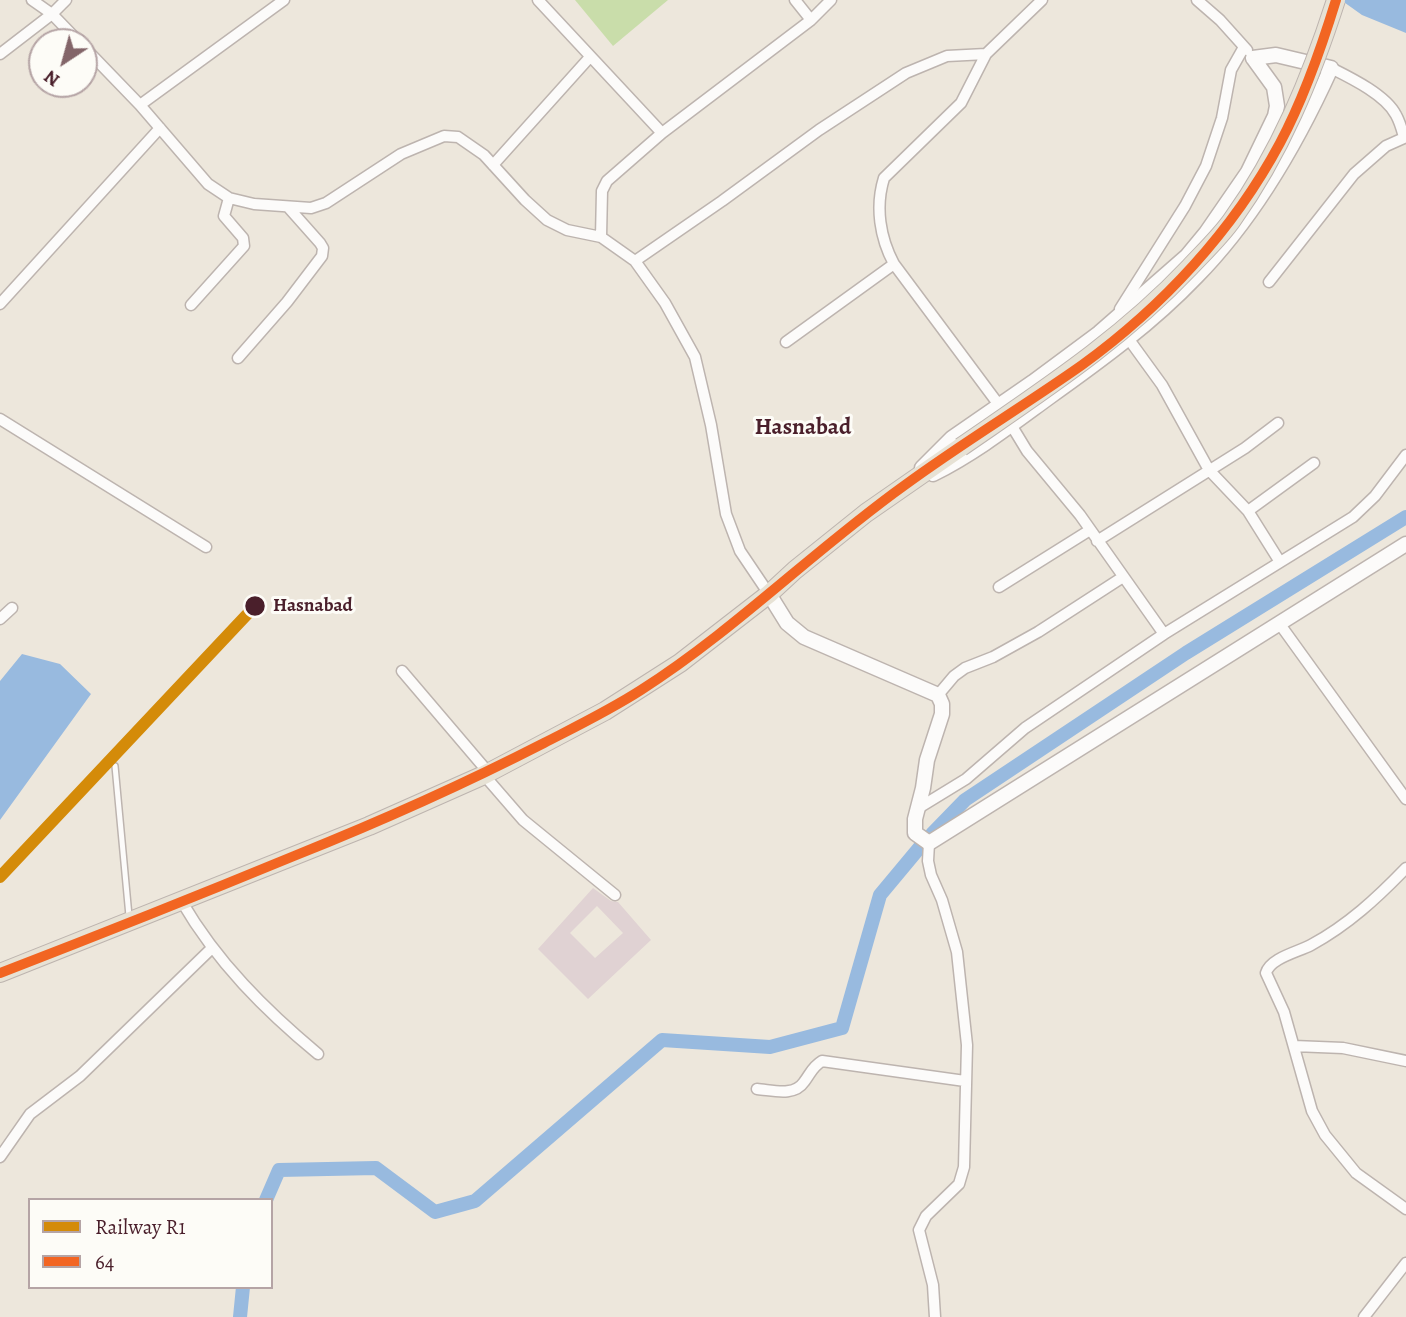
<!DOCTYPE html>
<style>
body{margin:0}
#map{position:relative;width:1406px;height:1317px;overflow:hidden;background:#ede7dc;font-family:Alegreya,serif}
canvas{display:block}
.legend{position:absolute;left:28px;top:1198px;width:245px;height:91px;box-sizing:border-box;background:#fdfcf7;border:2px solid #b5a4a5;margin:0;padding:9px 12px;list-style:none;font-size:21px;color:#4a1f2b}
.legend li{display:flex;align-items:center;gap:14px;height:35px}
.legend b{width:35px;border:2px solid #b5a4a5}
.north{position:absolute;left:28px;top:28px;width:70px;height:70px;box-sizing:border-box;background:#fdfcf7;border:2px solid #b5a4a5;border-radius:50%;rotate:216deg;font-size:19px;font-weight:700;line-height:28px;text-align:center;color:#4a1f2b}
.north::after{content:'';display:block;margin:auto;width:24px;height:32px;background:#836569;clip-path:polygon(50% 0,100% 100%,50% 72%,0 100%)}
</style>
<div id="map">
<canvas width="1406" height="1317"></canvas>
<ul class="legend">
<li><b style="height:9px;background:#d48b09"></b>Railway R1</li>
<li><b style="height:9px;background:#f26522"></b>64</li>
</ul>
<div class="north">N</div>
</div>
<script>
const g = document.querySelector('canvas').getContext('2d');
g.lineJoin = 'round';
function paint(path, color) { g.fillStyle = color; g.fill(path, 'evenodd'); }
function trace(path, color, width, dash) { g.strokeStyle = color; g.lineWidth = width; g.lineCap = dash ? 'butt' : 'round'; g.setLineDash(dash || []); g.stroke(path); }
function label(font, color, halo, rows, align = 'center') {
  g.font = font + ' Alegreya,serif'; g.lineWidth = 6; g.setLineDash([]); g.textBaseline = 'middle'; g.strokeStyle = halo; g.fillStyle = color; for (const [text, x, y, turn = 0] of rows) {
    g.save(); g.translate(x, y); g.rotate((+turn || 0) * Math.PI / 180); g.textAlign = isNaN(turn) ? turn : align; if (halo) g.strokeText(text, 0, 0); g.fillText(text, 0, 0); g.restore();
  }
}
const green = new Path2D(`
 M 575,0 L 668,0 L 613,46 Z`);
const water = new Path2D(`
 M 1341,0 L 1406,0 L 1406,33 L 1362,15 Z
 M 22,654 L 60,664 L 91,694 L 0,820 L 0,681 Z`);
const canal = new Path2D(`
 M 932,834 L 965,800 L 1186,653 L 1406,517
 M 266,1200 L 279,1170 L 376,1168 L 435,1212 L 475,1201 L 662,1040 L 770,1047 L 842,1028 L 880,895 L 920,847
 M 240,1317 L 243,1287`);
const building = new Path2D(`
 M 593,888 L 611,901 L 618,902 L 651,940 L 588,999 L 538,949 ZM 597,906 L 623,933 L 595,958 L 570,933 Z`);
const service = new Path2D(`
 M 115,766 L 129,916`);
const minor = new Path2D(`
 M 32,0 L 52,14 L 79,42
 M 538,0 L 662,133
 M 795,0 L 811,20
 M 1042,0 L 986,54 L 961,103 L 884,178 C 875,207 880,238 894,264 L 999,405 L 1027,451 L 1080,515 L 1164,634
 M 1197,0 L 1220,20 L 1247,50
 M 84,47 L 140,105 L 208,184 L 229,198 L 254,204 L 311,208 L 326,203 L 401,154 L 444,136 L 458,137 L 484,155 L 525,200 L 547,220 L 567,230 L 601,237 L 635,261 L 665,303 L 695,357 L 711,425 L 726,514 L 740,551 L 769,594
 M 0,54 L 52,14 L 66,0
 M 1331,68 C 1351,78 1386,95 1396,115 C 1400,122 1402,130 1404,137
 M 140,105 L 284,0
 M 493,165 L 590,57
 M 601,237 L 602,191 L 607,181 L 662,133 L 811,20 L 831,0
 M 635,261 L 722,201 L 819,130 L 906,73 L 947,56 L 986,54
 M 1269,282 L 1354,174 L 1386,146 L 1406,137
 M 0,304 L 160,128
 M 191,305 L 244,246 L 243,238 L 224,216 L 229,198
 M 1120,309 L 1185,206 L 1206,166 L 1222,118 L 1231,70 L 1244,47
 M 1125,334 L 1162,385 L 1209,470 L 1248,511 L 1280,562
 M 786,342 L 894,264
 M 238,358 L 287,302 L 322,256 L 323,248 L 320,243 L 288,207
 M 0,419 L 206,547
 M 1248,511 L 1314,463
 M 1097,541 L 1245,448 L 1278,423
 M 999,587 L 1090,530
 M 0,619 L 12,608
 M 1279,623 L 1406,799
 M 402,671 L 488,772
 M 938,695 L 954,676 L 965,668 L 993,657 L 1038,632 L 1123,577
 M 484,775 L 523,820 L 615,895
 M 917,809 L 966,779 L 1025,728 L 1164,634 L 1353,517 L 1375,496 L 1406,455
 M 929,843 L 928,861 L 931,875 L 942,900 L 957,952 L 967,1045 L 964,1167 L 959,1184 L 926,1216 L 919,1230 L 933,1285 L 935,1317
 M 1406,868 C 1377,898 1348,925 1311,945 C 1298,952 1270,958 1266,973 L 1284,1012 L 1312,1111 L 1325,1135 L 1356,1173 L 1406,1209
 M 182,902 C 217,962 265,1010 318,1054
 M 1294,1046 L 1343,1048 L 1406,1061
 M 757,1089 C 772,1090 794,1097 804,1082 C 811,1073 812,1067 822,1061 L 965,1081
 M 0,1157 L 30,1114 L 80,1076 L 212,948
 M 1364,1317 L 1406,1263`);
const tertiary = new Path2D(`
 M 922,468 L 952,438 L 1033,382 L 1099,333 L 1187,256 L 1206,233 L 1248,172 L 1275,116 L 1277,106 L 1274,87 L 1253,58
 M 933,474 C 975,453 1011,425 1048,398 C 1100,361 1152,323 1196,277 C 1254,218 1297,143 1331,68 L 1276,55 L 1253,58
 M 769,594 L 787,623 L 804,637 L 938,695 L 942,704 L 942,714 L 927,760 L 923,788 L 915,819 L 915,833 L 929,843 L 1406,544`);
const primary = new Path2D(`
 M 0,973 L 369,826 L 484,775 L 605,711 L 680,663 L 769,594 L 795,570 L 866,513 L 961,447`);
const primaryBridge = new Path2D(`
 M 961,447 C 1042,391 1121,340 1190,267 C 1204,252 1220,237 1232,220 C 1280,153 1311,78 1336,0`);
const bus1 = new Path2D(`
 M 0,973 C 99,935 197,896 294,856 C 379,822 462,785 544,743 C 577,726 610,710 641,690 C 735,630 814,550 905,485 C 962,443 1024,406 1082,365 C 1162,307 1233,231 1280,143 C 1304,98 1321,49 1336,0`);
const rail1 = new Path2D(`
 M 0,877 L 255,606`);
const markers = [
 [255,606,11,"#4a1f2b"]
];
const stopNames = [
 ["Hasnabad",273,606]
];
const quarterNames = [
 ["Hasnabad",803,428]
];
paint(green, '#c9ddaa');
paint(water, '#98badf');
trace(canal, '#98badf', 14);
paint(building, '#e0d2d3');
trace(service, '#bdb4af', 8);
trace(minor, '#bdb4af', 13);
trace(tertiary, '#bdb4af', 17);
trace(primary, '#bdb4af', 20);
trace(service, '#fcfbfa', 5);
trace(minor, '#fcfbfa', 10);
trace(tertiary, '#fcfbfa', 14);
trace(primary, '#e7e2d5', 18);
trace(primaryBridge, '#bdb4af', 20, []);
trace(primaryBridge, '#e7e2d5', 18);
trace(bus1, '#f26522', 10);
trace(rail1, '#d48b09', 12);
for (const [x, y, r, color] of markers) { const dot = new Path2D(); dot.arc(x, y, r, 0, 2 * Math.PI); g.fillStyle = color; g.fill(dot); trace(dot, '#fdfcf7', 2.5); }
label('bold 19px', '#4a1f2b', '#fdfcf7', stopNames, 'left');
label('bold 23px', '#4a1f2b', '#fdfcf7', quarterNames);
</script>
